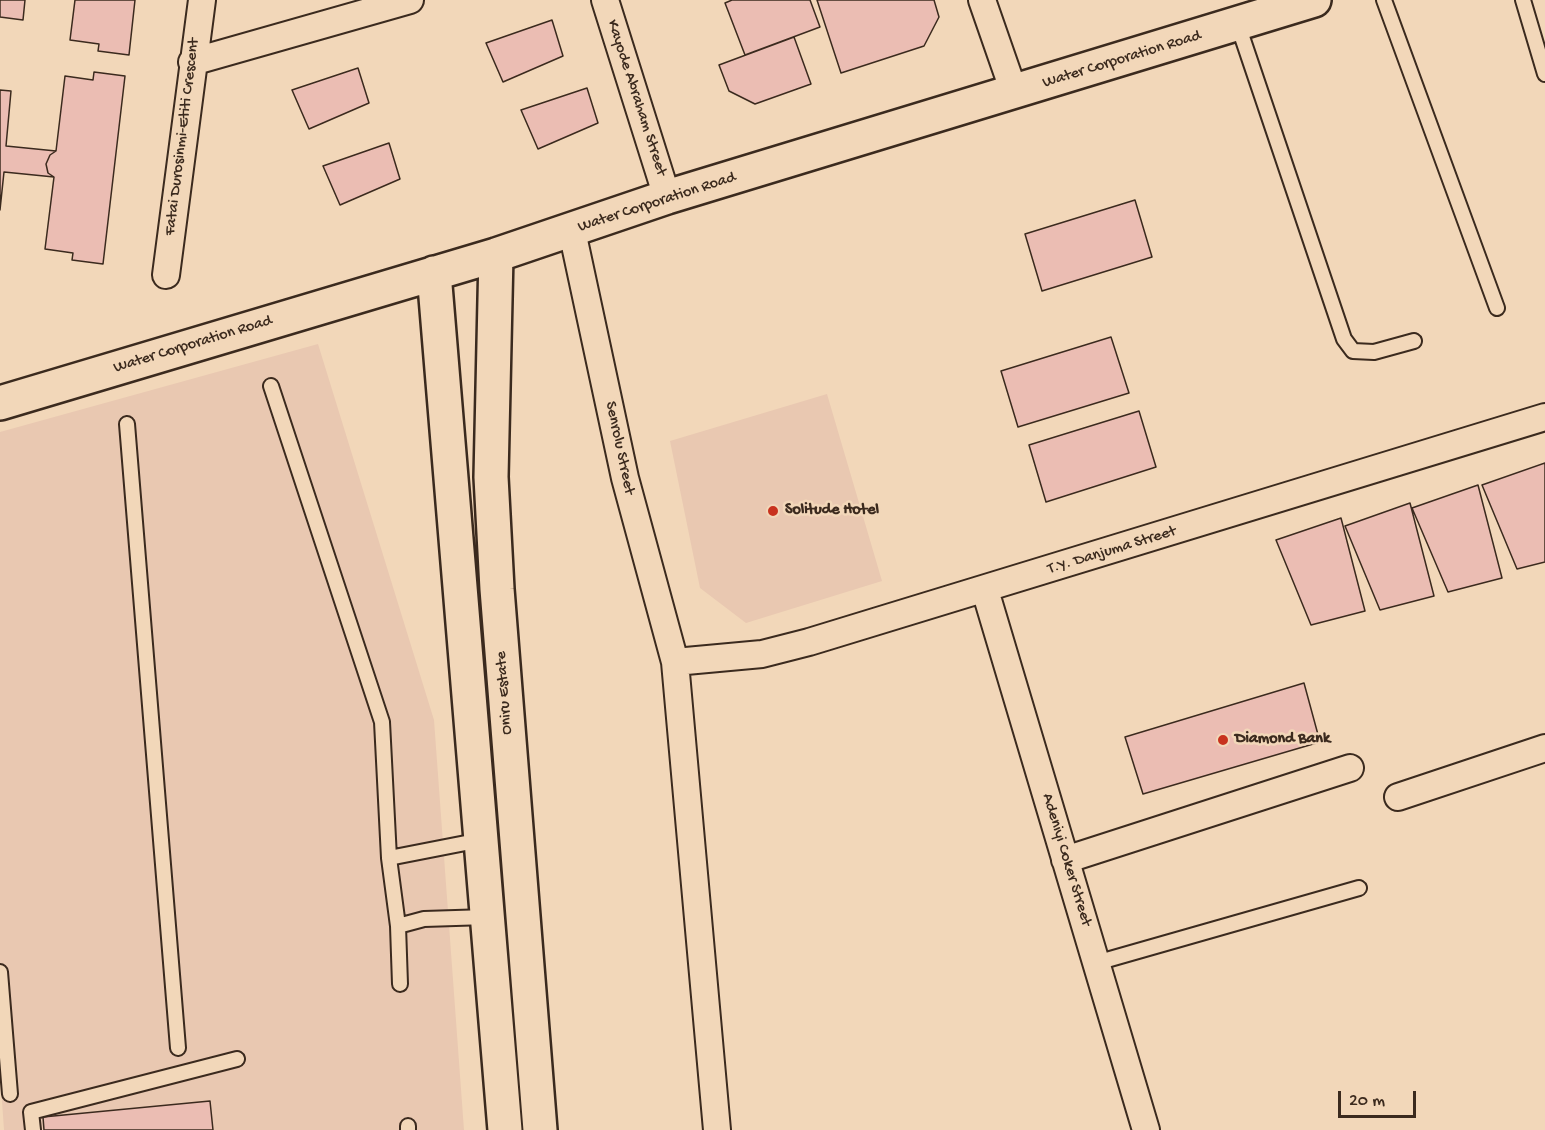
<!DOCTYPE html>
<style>
body{margin:0}
#map{position:relative;width:1545px;height:1130px;overflow:hidden;background:#f2d7b9;font-family:"Gochi Hand",sans-serif}
canvas{display:block}
.scale{position:absolute;left:1338px;top:1091px;width:78px;height:27px;box-sizing:border-box;border:3px solid #3b2a1e;border-top:0;padding-left:8px;font-size:18px;line-height:21px;white-space:nowrap;color:#3b2a1e;-webkit-text-stroke:4px #f2d7b9;paint-order:stroke}
</style>
<div id="map">
<canvas width="1545" height="1130"></canvas>
<div class="scale">20 m</div>
</div>
<script>
const g = document.querySelector('canvas').getContext('2d');
g.lineJoin = 'round';
function paint(path, color) { g.fillStyle = color; g.fill(path, 'evenodd'); }
function trace(path, color, width, dash) { g.strokeStyle = color; g.lineWidth = width; g.lineCap = dash ? 'butt' : 'round'; g.setLineDash(dash || []); g.stroke(path); }
function label(font, color, halo, rows, align = 'center') {
  g.font = font + ' "Gochi Hand",sans-serif'; g.lineWidth = 5; g.setLineDash([]); g.textBaseline = 'middle'; g.strokeStyle = halo; g.fillStyle = color; for (const [text, x, y, turn = 0] of rows) {
    g.save(); g.translate(x, y); g.rotate((+turn || 0) * Math.PI / 180); g.textAlign = isNaN(turn) ? turn : align; if (halo) g.strokeText(text, 0, 0); g.fillText(text, 0, 0); g.restore();
  }
}
const built = new Path2D(`
 M 318,344 L 434,720 L 464,1130 L 4,1130 L 0,1072 L 0,432 Z
 M 827,394 L 882,581 L 746,623 L 700,588 L 670,441 Z`);
const building = new Path2D(`
 M 0,0 L 25,0 L 23,20 L 0,17 Z
 M 75,0 L 135,0 L 129,55 L 98,51 L 99,44 L 70,40 Z
 M 732,0 L 810,0 L 820,27 L 745,55 L 725,3 Z
 M 817,0 L 934,0 L 939,17 L 924,46 L 841,73 Z
 M 552,20 L 563,56 L 503,82 L 486,43 Z
 M 794,37 L 811,84 L 755,104 L 729,91 L 719,65 Z
 M 358,68 L 369,103 L 309,129 L 292,90 Z
 M 94,72 L 125,76 L 103,264 L 72,260 L 73,253 L 45,249 L 54,177 L 48,173 L 46,164 L 50,155 L 56,151 L 65,76 L 93,80 Z
 M 587,88 L 598,123 L 538,149 L 521,110 Z
 M 0,90 L 11,91 L 6,146 L 56,151 L 50,155 L 46,164 L 48,173 L 54,177 L 4,172 L 0,210 Z
 M 389,143 L 400,179 L 340,205 L 323,166 Z
 M 1135,200 L 1152,257 L 1042,291 L 1025,234 Z
 M 1111,337 L 1129,393 L 1018,427 L 1001,371 Z
 M 1139,411 L 1156,467 L 1046,502 L 1029,445 Z
 M 1545,463 L 1545,562 L 1517,569 L 1482,485 Z
 M 1478,485 L 1502,578 L 1448,592 L 1412,508 Z
 M 1410,503 L 1434,596 L 1380,610 L 1345,526 Z
 M 1341,518 L 1365,611 L 1311,625 L 1276,540 Z
 M 1304,683 L 1320,742 L 1143,794 L 1125,737 Z
 M 210,1101 L 213,1130 L 44,1130 L 43,1117 Z`);
const service = new Path2D(`
 M 1384,0 L 1497,308
 M 1523,0 L 1545,74
 M 1238,25 L 1344,339 L 1353,351 L 1374,352 L 1414,341
 M 271,386 L 382,722 L 389,858 L 398,926 L 400,984
 M 127,424 L 178,1048
 M 389,858 L 481,840
 M 398,926 L 424,919 L 487,917
 M 1096,963 L 1359,888
 M 0,972 L 10,1094
 M 408,1126 L 408,1130
 M 33,1130 L 31,1112 L 237,1059`);
const minor = new Path2D(`
 M 605,0 L 667,197
 M 982,0 L 1014,92
 M 192,62 L 410,0
 M 572,231 L 625,478 L 675,662 L 717,1130
 M 166,275 L 202,0
 M 985,590 L 1146,1130
 M 675,662 L 762,654 L 809,642 L 1545,417
 M 1398,797 L 1545,748
 M 1065,860 L 1350,768`);
const tertiary = new Path2D(`
 M 496,255 L 491,477 L 497,589 L 540,1130
 M 434,273 L 505,1130
 M 0,403 L 496,255 L 667,197 L 1314,0`);
const markers = [
 [773,511,6,"#c8321e"],
 [1223,740,6,"#c8321e"]
];
const streetNames = [
 ["Water Corporation Road",1122,60,-17],
 ["Kayode Abraham Street",636,98,72],
 ["Fatai Durosinmi-Etiti Crescent",183,137,-83],
 ["Water Corporation Road",657,203,-18],
 ["Water Corporation Road",193,345,-17],
 ["Senrolu Street",619,448,78],
 ["T.Y. Danjuma Street",1112,551,-17],
 ["Oniru Estate",505,693,-94],
 ["Adeniyi Coker Street",1066,860,73]
];
const poiNames = [
 ["Solitude Hotel",785,511],
 ["Diamond Bank",1235,740]
];
paint(built, '#e9c8b1');
paint(building, '#ebbdb3');
trace(building, '#3b2a1e', 1.5);
trace(service, '#3b2a1e', 18);
trace(minor, '#3b2a1e', 30);
trace(tertiary, '#3b2a1e', 38);
trace(service, '#f2d7b9', 14);
trace(minor, '#f2d7b9', 26);
trace(tertiary, '#f2d7b9', 33);
for (const [x, y, r, color] of markers) { const dot = new Path2D(); dot.arc(x, y, r, 0, 2 * Math.PI); g.fillStyle = color; g.fill(dot); trace(dot, '#f2d7b9', 2); }
label('16px', '#3b2a1e', '#f2d7b9', streetNames);
label('bold 16px', '#3b2a1e', '#f2d7b9', poiNames, 'left');
</script>
